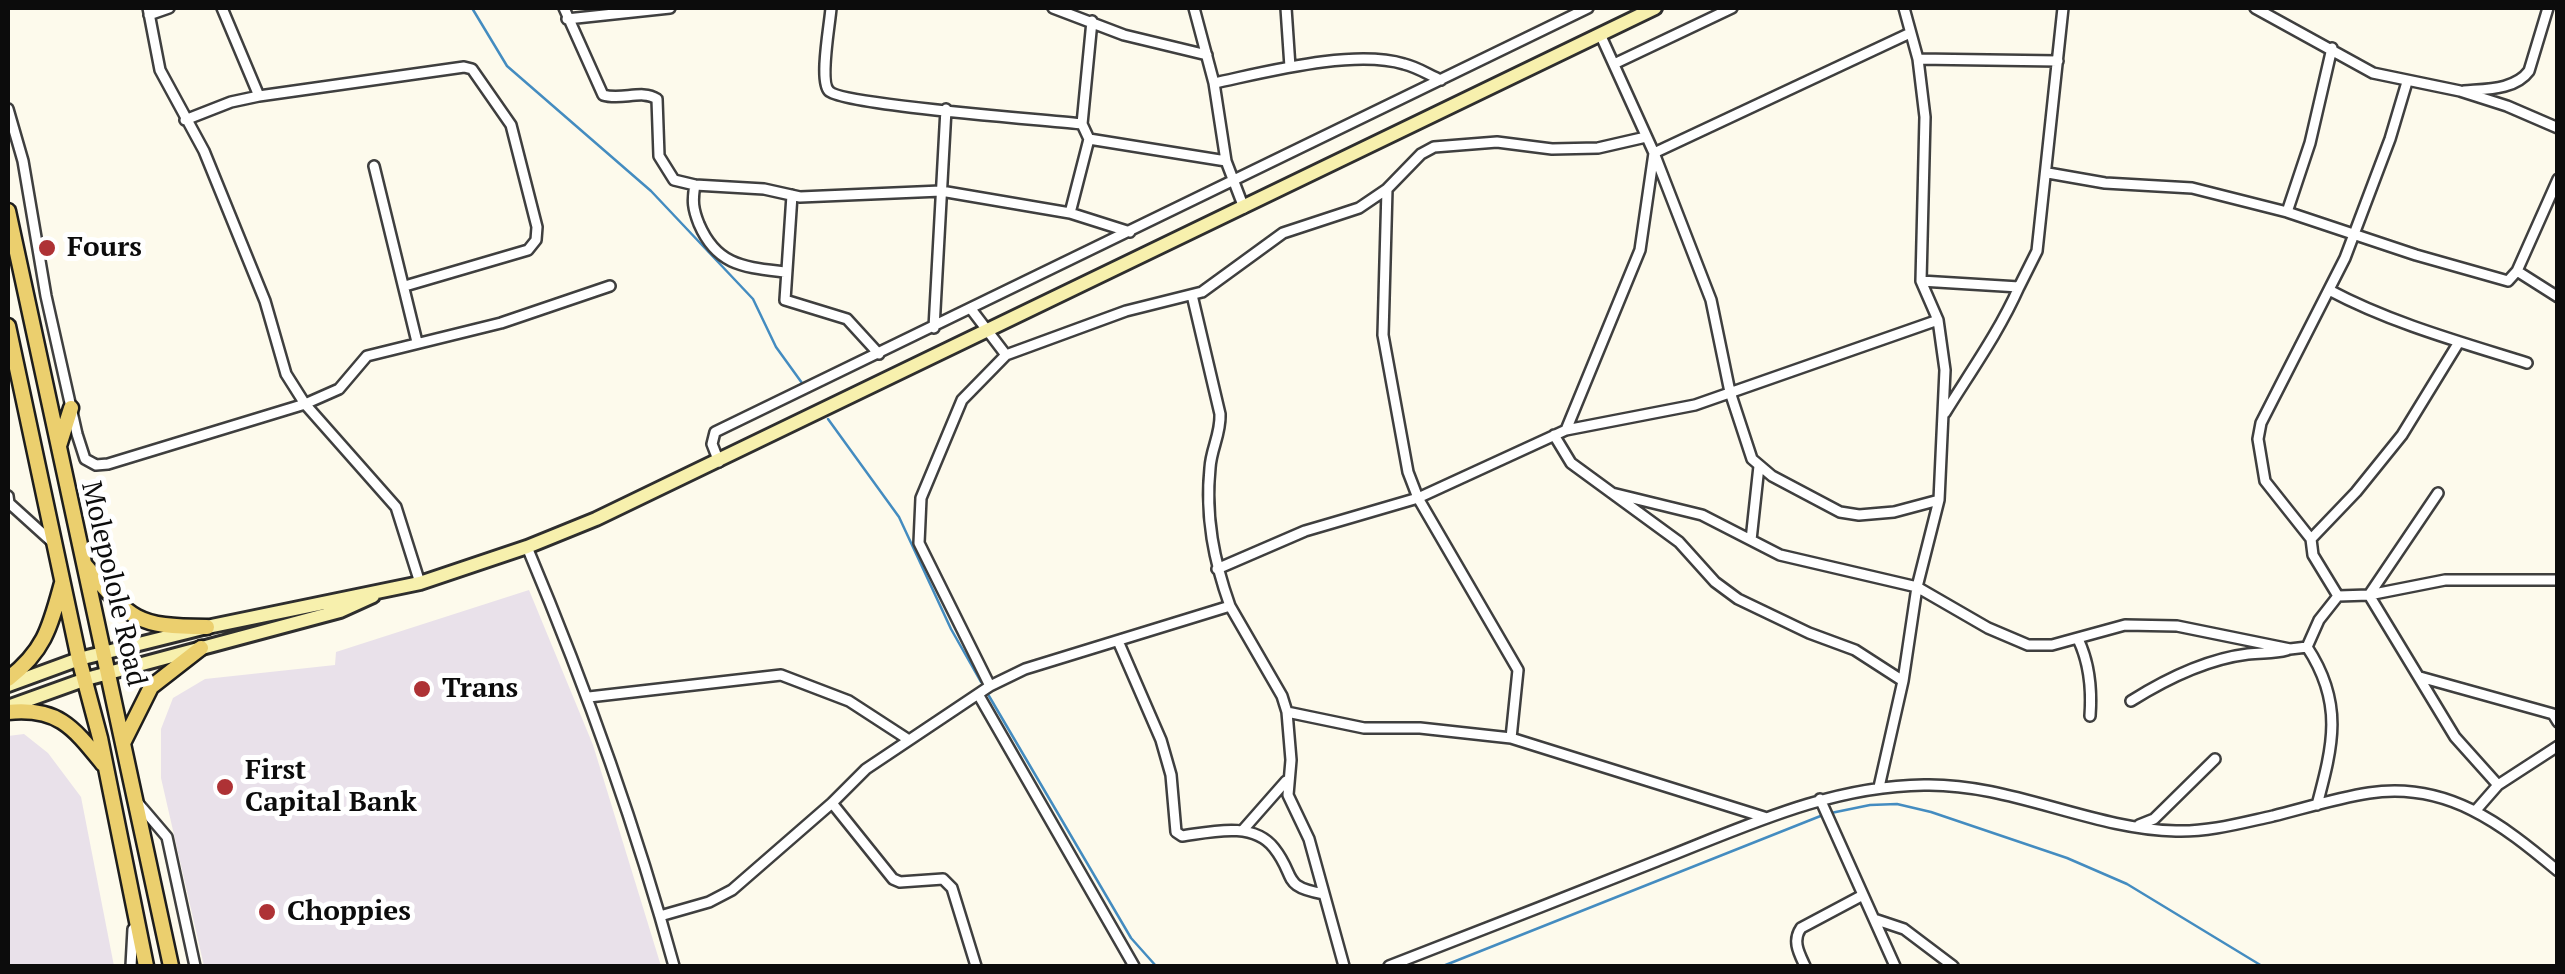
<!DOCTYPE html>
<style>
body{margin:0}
#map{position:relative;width:2565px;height:974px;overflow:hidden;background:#fdfaec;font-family:"PT Serif",serif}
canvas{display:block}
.frame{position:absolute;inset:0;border:10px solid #0c0c0c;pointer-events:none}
</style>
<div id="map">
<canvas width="2565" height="974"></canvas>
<div class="frame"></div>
</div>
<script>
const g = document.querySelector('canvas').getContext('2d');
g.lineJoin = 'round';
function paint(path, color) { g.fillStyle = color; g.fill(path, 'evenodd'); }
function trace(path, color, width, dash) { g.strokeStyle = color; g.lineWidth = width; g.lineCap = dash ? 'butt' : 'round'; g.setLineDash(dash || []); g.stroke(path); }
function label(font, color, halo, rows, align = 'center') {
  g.font = font + ' "PT Serif",serif'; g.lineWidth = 10; g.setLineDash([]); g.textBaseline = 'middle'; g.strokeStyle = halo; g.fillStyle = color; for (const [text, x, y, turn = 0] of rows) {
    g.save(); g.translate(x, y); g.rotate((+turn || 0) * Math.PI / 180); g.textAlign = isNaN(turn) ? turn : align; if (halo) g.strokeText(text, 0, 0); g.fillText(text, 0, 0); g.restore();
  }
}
const industrial = new Path2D(`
 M 529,590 L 593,745 L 661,966 L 204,966 L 161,778 L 161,729 L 173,698 L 205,679 L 335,665 L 336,652 Z
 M 24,734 L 48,753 L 81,797 L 114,966 L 8,966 L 8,736 Z`);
const stream = new Path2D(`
 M 472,8 L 507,66 L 651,191 L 753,299 L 776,347 L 802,383
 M 828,419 L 899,517 L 951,629 L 981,682
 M 989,696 L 1131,938 L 1156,966
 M 1831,813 L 1870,805 L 1897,804 L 1931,812 L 2067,858 L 2127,884 L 2262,966
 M 1443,966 L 1823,815`);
const street = new Path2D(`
 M 148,8 L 160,70 L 204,151 L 265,301 L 286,374 L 305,404 L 396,507 L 420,583
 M 222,8 L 259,96
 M 564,8 L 603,95 C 621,101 642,89 657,99 L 659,156 L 674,180 L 695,185 L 764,189 L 800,197 L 941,191 L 1070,213 L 1130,232
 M 831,8 C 830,24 819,81 829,91 C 842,105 1048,120 1082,124 L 1092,21
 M 1053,8 L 1124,35 L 1207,55
 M 1194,8 L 1214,83 L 1226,161 L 1244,208
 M 1286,8 L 1290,67
 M 2255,8 L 2373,73 L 2460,91 L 2507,106 L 2558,128
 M 149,15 L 169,8
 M 567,19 L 670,8
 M 1600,34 L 1654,153 L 1711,300 L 1730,392 L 1752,459 L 1772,476 L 1840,512 L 1859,515 L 1894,512 L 1939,500
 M 2332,48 L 2310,143 L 2287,212 L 2416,255 L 2508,281 L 2517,271
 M 1918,59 L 2058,61
 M 1614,64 L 1732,8
 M 1214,83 C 1267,72 1353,49 1404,64 C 1417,67 1429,75 1441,80
 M 2464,91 C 2486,89 2515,90 2529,71 L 2548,8
 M 8,109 L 23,161 L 46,296 L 77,434 L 85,459 L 96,465 L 108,464 L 305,404 L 339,389 L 367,356 L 501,323 L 610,286
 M 185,120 L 231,102 L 259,96 L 464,67 L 472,69 L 511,125 L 537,227 L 536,240 L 528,250 L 405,286
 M 1082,124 L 1089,139 L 1226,161
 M 374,166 L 417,342
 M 2048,173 L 2105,183 L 2192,188 L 2287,212
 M 2558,179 L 2517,271 L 2558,297
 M 695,185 C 692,201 693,209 699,224 C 717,266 744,267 785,272
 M 1387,189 L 1383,335 L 1408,472 L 1418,498 L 1518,670 L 1511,738
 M 792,195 L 785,300 L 847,319 L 879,354
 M 1070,213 L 1089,139
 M 1921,281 L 2019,287 L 2037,251 L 2063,8
 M 2329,290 C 2391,323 2460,342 2527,363
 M 1192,295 L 1220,414 C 1221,434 1211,449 1210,468 C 1205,517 1214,561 1230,606
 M 971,309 L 1006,355
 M 934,328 L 946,109
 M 1945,413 C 1971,371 1999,332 2019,287
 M 1566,430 L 1640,250 L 1654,153 L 1908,34
 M 1554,435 L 1571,463 L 1679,542 L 1715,582 L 1738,599 L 1809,633 L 1855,650 L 1903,681
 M 719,462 L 712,444 L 715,432 L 1588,8
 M 1612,493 L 1702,515 L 1780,555 L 1917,587 L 1988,628 L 2028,645 L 2052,645 L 2125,625 L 2177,626 L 2290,649 L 2307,647
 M 2438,493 L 2369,595 L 2455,737 L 2498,785
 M 8,496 L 9,503 L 51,541
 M 2311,539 L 2356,492 L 2402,435 L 2459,342
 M 1751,540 L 1759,466
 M 527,547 C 585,685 635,823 674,966
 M 1217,569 L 1305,531 L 1418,498 L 1566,430 L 1695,405 L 1938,320
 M 2338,596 L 2313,555 L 2311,539 L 2265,481 L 2258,439 L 2261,423 L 2345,258 L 2390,139 L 2407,82
 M 2078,639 C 2090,664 2092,689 2090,716
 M 1118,641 L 1161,740 L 1171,775 L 1176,832 L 1182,836 C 1211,832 1253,821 1274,848 C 1297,877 1280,886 1324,894
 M 2307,647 L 2319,620 L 2338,596 L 2369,595 L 2445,580 L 2558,580
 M 2307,647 C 2344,703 2333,745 2317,805
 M 2420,677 L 2553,714 L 2558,722
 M 990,686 L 919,543 L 921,498 L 962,400 L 1006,355 L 1126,311 L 1202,292 L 1283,233 L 1359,208 L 1387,189 L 1421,154 L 1434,147 L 1497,142 L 1552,149 L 1598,148 L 1646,137
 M 978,694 L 1134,966
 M 589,697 L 781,675 L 849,701 L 909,740
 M 2131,701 C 2166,679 2207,659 2248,654 C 2262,652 2273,654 2287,650
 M 1287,712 L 1291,760 L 1288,795 L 1309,839 L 1344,966
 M 1879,787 L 1903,681 L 1917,587 L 1939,500 L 1945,370 L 1938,320 L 1921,281 L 1925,117 L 1918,59 L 1904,8
 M 1820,799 L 1895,966
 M 138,803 L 167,837 L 195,966
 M 832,803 L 893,879 L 900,882 L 943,879 L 952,888 L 976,966
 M 2477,809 L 2498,785 L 2558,746
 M 2139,825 L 2154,819 L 2215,759
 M 1242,831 L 1286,781
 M 660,916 L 709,902 L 732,890 L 832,803 L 866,769 L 990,686 L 1025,669 L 1230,606 L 1282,696 L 1287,712 L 1364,728 L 1420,728 L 1511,738 L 1767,818
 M 1874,919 L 1904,929 L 1953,966
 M 131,966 L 133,929
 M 1389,966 C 1478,932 1568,896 1657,861 C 1744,827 1829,786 1924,785 C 2010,783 2091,829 2176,831 C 2209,832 2241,823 2273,816 C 2305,808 2337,798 2369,793 C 2447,781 2502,824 2558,871
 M 1805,966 C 1799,953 1792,941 1801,928 L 1863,895`);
const secondary = new Path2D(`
 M 8,685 L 79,659 L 207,627 L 420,583 L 527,547 L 596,519 L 1655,8
 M 8,707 L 86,679 L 340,611 L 373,596`);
const primary = new Path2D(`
 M 8,211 L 171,966
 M 8,326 L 79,659 L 100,738 L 146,966
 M 59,446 L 71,408
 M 85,565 C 130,619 135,627 207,627
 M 8,679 C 45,650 50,627 62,583
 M 8,712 C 58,707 73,727 103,764
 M 124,741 L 151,687 L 201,648`);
const markers = [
 [47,248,10,"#ae3235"],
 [422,689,10,"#ae3235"],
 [225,787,10,"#ae3235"],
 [267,912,10,"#ae3235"]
];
const poiNames = [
 ["Fours",67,248],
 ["Trans",442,689],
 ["First",245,771],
 ["Capital Bank",245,803],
 ["Choppies",287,912]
];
const streetNames = [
 ["Molepolole Road",113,584,77]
];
paint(industrial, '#e9e1ea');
trace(stream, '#448cc0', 2.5);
trace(street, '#3f3f3f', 14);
trace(secondary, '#2e2e2e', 18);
trace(primary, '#1d1d1d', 19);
trace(street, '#fff', 9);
trace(secondary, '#f7f0ad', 12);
trace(primary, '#ebcf6e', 14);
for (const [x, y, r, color] of markers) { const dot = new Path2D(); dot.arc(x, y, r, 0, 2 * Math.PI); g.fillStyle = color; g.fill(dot); trace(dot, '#fff', 4); }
label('bold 28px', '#0c0c0c', '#fff', poiNames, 'left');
label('28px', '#0c0c0c', '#fff', streetNames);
</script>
